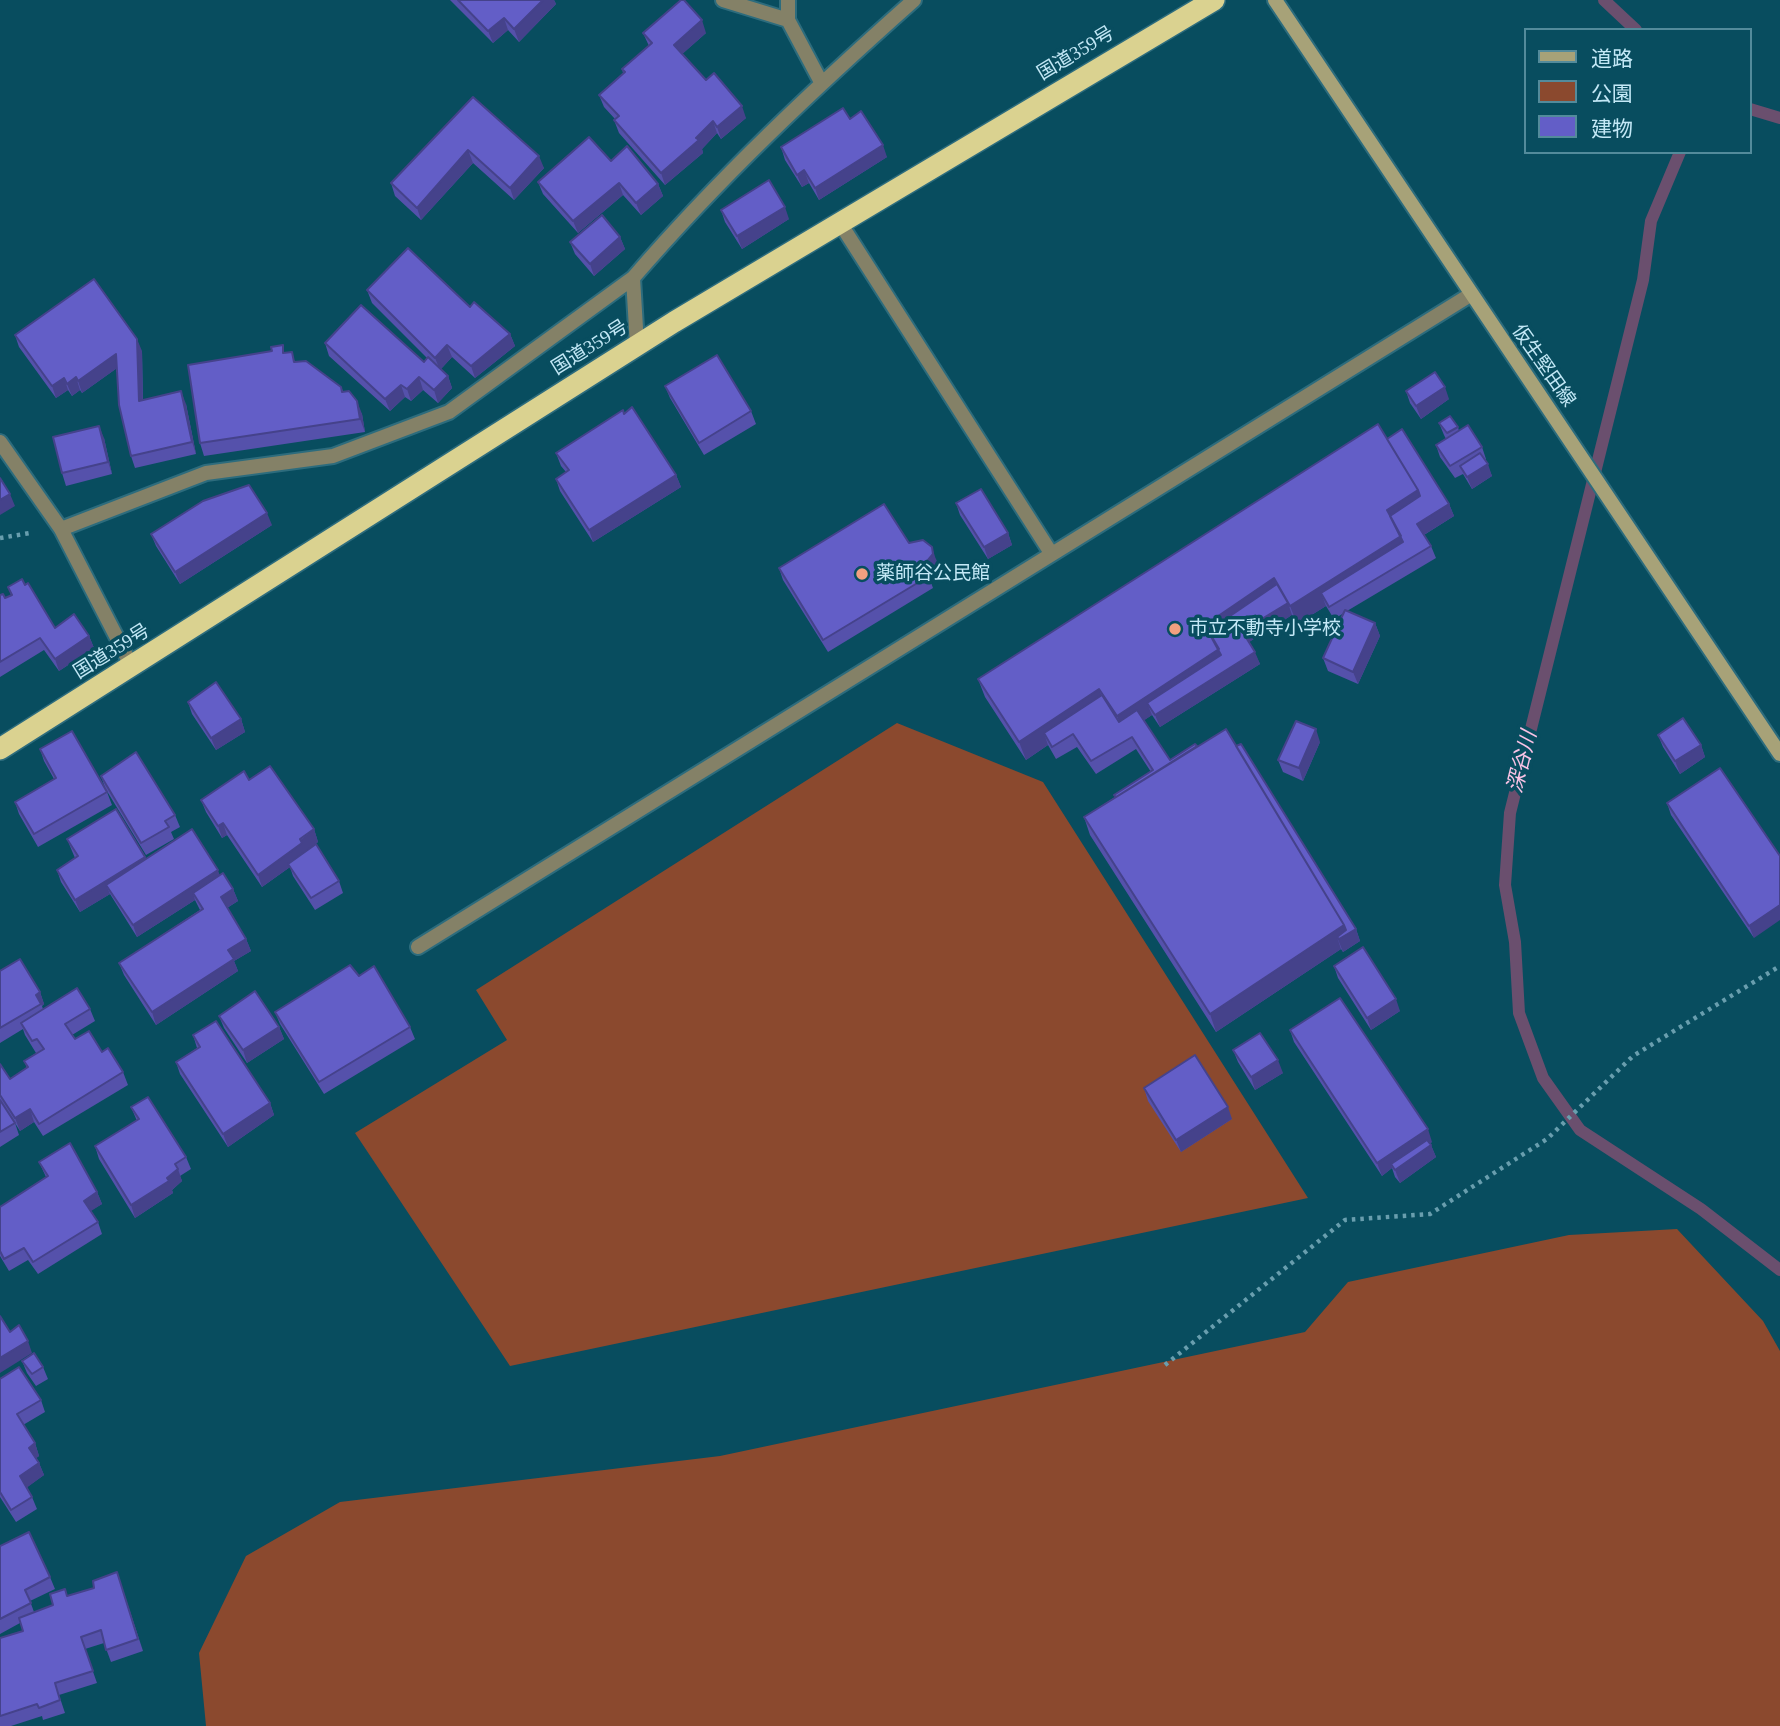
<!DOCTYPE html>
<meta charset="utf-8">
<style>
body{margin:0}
#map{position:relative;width:1780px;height:1726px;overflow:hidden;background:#084d5f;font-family:"Times New Roman","Noto Sans JP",serif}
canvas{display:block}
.legend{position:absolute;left:1524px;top:28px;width:228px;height:126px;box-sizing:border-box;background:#084d5f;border:2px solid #538b9b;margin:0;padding:9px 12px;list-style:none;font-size:21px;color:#c3e8f6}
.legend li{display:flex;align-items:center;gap:14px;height:35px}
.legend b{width:35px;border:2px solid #538b9b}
</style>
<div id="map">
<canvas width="1780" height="1726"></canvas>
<ul class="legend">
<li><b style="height:9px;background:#a7a278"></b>道路</li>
<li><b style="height:19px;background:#8b492e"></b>公園</li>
<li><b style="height:19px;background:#635ec7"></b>建物</li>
</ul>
</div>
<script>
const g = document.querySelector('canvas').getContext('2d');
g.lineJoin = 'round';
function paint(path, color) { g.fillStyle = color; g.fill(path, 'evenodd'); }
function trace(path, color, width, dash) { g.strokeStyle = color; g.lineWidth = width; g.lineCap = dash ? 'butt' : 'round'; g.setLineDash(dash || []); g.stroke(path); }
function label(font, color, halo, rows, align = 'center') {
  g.font = font + ' "Times New Roman","Noto Sans JP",serif'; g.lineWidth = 7; g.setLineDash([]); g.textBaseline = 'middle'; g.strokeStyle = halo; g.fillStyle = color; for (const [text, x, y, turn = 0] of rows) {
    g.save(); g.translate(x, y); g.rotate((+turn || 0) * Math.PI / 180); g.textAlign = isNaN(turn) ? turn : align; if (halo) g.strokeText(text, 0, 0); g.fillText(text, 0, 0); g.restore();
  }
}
const green = new Path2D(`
 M 897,723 L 1043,782 L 1308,1198 L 510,1366 L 355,1133 L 507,1040 L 476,990 Z
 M 1677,1229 L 1763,1321 L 1780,1351 L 1780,1726 L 206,1726 L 199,1653 L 246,1556 L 340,1502 L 720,1456 L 1305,1332 L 1348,1282 L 1569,1235 Z`);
const stream = new Path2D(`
 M 1604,0 L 1636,30
 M 1750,109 L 1780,118
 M 1680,152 L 1651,221 L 1643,280 L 1510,813 L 1505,885 L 1515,942 L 1519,1013 L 1543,1078 L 1580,1130 L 1701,1209 L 1780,1270`);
const path = new Path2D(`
 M 0,538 L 30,533
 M 1165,1365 L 1345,1220 L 1430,1214 L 1547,1139 L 1633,1056 L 1780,966`);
const street = new Path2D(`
 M 723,0 L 788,20
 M 788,0 L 788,20 L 821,82
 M 840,223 L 1051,553
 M 637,345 L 633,278 C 719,178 815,88 914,0
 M 0,442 L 61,529 L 132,667
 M 61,529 L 206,473 L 333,456 L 449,412 L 633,278
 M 418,947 L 1470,295`);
const secondary = new Path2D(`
 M 1275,0 L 1780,754`);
const highway = new Path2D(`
 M 0,749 L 674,322 L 1214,0`);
const wall = new Path2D(`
 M 450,0 L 554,0 L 556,4 L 519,42 L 508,30 L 493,43 Z
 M 643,33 L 706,33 L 682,54 L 706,80 L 746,118 L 721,139 L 717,133 L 702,149 L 703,153 L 665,185 L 619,133 L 614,120 L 615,119 L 604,107 L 599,95 L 623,73 L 622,69 L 649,46 Z
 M 473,97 L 544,168 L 514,200 L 473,163 L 421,220 L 395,196 L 391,183 Z
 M 850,119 L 887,157 L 819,200 L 809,183 L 802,187 L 785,160 L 781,147 Z
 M 611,161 L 658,184 L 663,196 L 641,215 L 623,195 L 578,233 L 543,194 L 538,182 Z
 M 721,210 L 789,219 L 742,249 L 725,222 Z
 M 620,237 L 625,249 L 594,276 L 575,254 L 570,242 Z
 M 367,290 L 470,307 L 510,334 L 515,346 L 475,378 L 452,357 L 441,369 L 448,376 L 452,388 L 438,403 L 423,390 L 411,401 L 405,397 L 390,411 L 329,356 L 325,343 L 424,362 L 427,358 L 372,303 Z
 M 15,335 L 142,351 L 143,400 L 186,404 L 196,454 L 135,468 L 131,456 L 117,368 L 82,393 L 80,390 L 72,396 L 68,390 L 56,398 L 19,347 Z
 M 285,353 L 296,362 L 341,387 L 343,391 L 362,414 L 365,432 L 204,456 L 200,443 Z
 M 665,386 L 751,411 L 756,424 L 704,455 L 670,398 Z
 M 1406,391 L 1449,399 L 1421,419 L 1410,403 Z
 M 1439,423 L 1458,427 L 1459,431 L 1482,447 L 1486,459 L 1485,460 L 1492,476 L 1472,489 L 1463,474 L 1455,478 L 1440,457 L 1436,445 L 1446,439 L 1444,435 Z
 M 104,438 L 112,474 L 66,486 L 62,473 Z
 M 1387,439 L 1449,504 L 1454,516 L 1424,535 L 1431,546 L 1436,558 L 1347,611 L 1375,623 L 1380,636 L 1358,684 L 1328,671 L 1323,658 L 1344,613 L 1334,619 L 1326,606 L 1297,624 L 1292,615 L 1249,642 L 1260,664 L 1160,727 L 1152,715 L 1144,720 L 1170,760 L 1197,746 L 1236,746 L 1356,929 L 1360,941 L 1343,952 L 1341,949 L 1216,1032 L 1090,835 L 1084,817 L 1115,797 L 1151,772 L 1136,749 L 1096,774 L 1077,747 L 1056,759 L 1048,745 L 1026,760 L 985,697 L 978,679 Z
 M 556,453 L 676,475 L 681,487 L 593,542 L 560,491 L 556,479 L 566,472 L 561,466 Z
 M 956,503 L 1008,533 L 1012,545 L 988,559 L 960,515 Z
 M 272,525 L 180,584 L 156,546 L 151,534 Z
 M 909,543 L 936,559 L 938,566 L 929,577 L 933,588 L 828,652 L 783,580 L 779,568 Z
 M 25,585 L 55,628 L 89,636 L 94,648 L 59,671 L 44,650 L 0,677 L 0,595 L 5,598 L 11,595 L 8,587 Z
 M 188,702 L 241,719 L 245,732 L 216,750 L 192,714 Z
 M 1658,735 L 1701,745 L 1705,757 L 1680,774 L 1663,747 Z
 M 1320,742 L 1303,781 L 1283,772 L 1278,760 Z
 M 40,749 L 107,792 L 112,805 L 38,847 L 19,814 L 15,802 L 54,779 L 44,761 Z
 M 1720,768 L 1754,938 L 1671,815 L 1667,803 Z
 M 101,776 L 175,815 L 180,827 L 171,832 L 174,839 L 146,855 L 105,788 Z
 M 249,780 L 314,829 L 318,842 L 305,851 L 339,881 L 343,893 L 315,910 L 293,876 L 290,867 L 262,887 L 227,835 L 222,838 L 206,812 L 201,800 Z
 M 67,839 L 145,857 L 146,859 L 220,875 L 233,889 L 238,901 L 227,908 L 246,939 L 251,951 L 234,961 L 238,971 L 156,1025 L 124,975 L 119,963 L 200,910 L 195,900 L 137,937 L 110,894 L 80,912 L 61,882 L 57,870 L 75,858 L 72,851 Z
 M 1334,966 L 1400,1011 L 1371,1030 L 1338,978 Z
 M 0,971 L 40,992 L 44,1004 L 42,1006 L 43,1009 L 90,1009 L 95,1021 L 72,1035 L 75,1039 L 102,1052 L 123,1072 L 128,1085 L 43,1136 L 34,1122 L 20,1131 L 3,1104 L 15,1123 L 19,1135 L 0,1147 L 0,1064 L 10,1079 L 27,1068 L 24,1061 L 36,1053 L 25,1035 L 23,1029 L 0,1043 Z
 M 359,976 L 410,1027 L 415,1039 L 324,1094 L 280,1024 L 275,1012 Z
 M 219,1016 L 279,1027 L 284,1039 L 247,1063 L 224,1028 Z
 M 1290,1030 L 1432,1142 L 1430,1143 L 1436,1157 L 1400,1183 L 1395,1177 L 1392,1168 L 1382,1176 L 1294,1042 Z
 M 193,1035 L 270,1103 L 274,1115 L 228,1147 L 180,1074 L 176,1062 L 197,1048 Z
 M 1233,1050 L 1283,1073 L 1255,1090 L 1238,1062 Z
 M 1144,1088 L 1232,1119 L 1181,1152 L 1148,1101 Z
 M 131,1107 L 186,1157 L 191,1169 L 180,1176 L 182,1181 L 172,1190 L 173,1193 L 135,1218 L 99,1159 L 95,1146 L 137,1121 Z
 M 39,1162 L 97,1192 L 102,1204 L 90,1211 L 98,1222 L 102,1234 L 38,1274 L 28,1260 L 9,1271 L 0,1256 L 0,1207 L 46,1177 Z
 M 22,1361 L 43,1367 L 48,1379 L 36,1386 L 27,1373 Z
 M 0,1379 L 41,1400 L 45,1412 L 23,1425 L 35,1443 L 39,1456 L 36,1458 L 39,1463 L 44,1475 L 27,1487 L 32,1497 L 37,1509 L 16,1522 L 0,1497 Z
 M 0,1546 L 50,1577 L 55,1589 L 30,1601 L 34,1612 L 53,1605 L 68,1596 L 121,1584 L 143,1651 L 111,1662 L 104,1643 L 85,1649 L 97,1683 L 59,1695 L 65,1713 L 43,1720 L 42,1716 L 11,1726 L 0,1726 L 0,1638 L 23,1631 L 20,1623 L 0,1634 Z`);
const shadedWall = new Path2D(`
 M 543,0 L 554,0 L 556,4 L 519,42 L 514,29 Z
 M 504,18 L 508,30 L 493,43 L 488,31 Z
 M 702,20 L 706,33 L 679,57 L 674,45 Z
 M 742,106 L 746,118 L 721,139 L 717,127 Z
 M 713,121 L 717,133 L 702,149 L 703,153 L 665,185 L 661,173 Z
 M 883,145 L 887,157 L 819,200 L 815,188 Z
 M 468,150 L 473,163 L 421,220 L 417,208 Z
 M 539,156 L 544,168 L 514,200 L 510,188 Z
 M 804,170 L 809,183 L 802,187 L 797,175 Z
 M 619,183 L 623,195 L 578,233 L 573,221 Z
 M 658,184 L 663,196 L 641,215 L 636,203 Z
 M 785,207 L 789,219 L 742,249 L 737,236 Z
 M 620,237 L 625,249 L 594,276 L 590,264 Z
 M 510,334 L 515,346 L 475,378 L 471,366 Z
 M 137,339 L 142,351 L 143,413 L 139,401 Z
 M 447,345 L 452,357 L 440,370 L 435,358 Z
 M 116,354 L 120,366 L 82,393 L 78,381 Z
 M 448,376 L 452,388 L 438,403 L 434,390 Z
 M 76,377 L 80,390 L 72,396 L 67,384 Z
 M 419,377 L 423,390 L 411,401 L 407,389 Z
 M 64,378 L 68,390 L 56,398 L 52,386 Z
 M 401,385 L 405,397 L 390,411 L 385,399 Z
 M 1445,387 L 1449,399 L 1421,419 L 1416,406 Z
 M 181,391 L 186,404 L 196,454 L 192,442 Z
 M 357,401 L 362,414 L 365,432 L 360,419 Z
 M 99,426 L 104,438 L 112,474 L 108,462 Z
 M 1488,464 L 1492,476 L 1472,489 L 1467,477 Z
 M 676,475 L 681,487 L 593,542 L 589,530 Z
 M 1418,490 L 1424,508 L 1395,528 L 1387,510 Z
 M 10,494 L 15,506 L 0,515 L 0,500 Z
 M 1449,504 L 1454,516 L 1422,536 L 1417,524 Z
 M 267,513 L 272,525 L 180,584 L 175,572 Z
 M 1008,533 L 1012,545 L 988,559 L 984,547 Z
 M 1401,536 L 1407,554 L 1321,593 L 1326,606 L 1297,624 L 1290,606 Z
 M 932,547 L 938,566 L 929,577 L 923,566 Z
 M 1274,578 L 1281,596 L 1213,642 L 1205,625 Z
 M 1288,603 L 1292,615 L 1246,644 L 1242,631 Z
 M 1375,623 L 1380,636 L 1358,684 L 1353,672 Z
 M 89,636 L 94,648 L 59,671 L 55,659 Z
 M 1219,649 L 1225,667 L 1147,703 L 1152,715 L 1124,734 L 1117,716 Z
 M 1255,652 L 1260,664 L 1160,727 L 1155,715 Z
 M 1099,689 L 1106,707 L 1044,733 L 1048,745 L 1026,760 L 1019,742 Z
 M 241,719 L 245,732 L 216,750 L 211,738 Z
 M 1316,729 L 1320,742 L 1303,781 L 1299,768 Z
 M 1701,745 L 1705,757 L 1680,774 L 1675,761 Z
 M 223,823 L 227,835 L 222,838 L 218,826 Z
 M 314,829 L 318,842 L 288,864 L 290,867 L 262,887 L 258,875 Z
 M 145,857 L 150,869 L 106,885 L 110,894 L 80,912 L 75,900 Z
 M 218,870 L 222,882 L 193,893 L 195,900 L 137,937 L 133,925 Z
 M 233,889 L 238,901 L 225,909 L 221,897 Z
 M 1780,905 L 1780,920 L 1754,938 L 1749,926 Z
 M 1344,925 L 1356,929 L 1360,941 L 1343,952 L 1337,937 L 1341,949 L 1216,1032 L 1210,1014 Z
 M 246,939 L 251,951 L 234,961 L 238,971 L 156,1025 L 152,1012 L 228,950 Z
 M 40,992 L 44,1004 L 42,1006 L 36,995 Z
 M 1396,999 L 1400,1011 L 1371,1030 L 1367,1018 Z
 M 279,1027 L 284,1039 L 247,1063 L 243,1050 Z
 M 1278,1060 L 1283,1073 L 1255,1090 L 1251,1077 Z
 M 270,1103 L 274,1115 L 228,1147 L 223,1134 Z
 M 1228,1107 L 1232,1119 L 1181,1152 L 1176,1140 Z
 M 30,1109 L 34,1122 L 20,1131 L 15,1118 Z
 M 1428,1129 L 1432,1142 L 1393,1168 L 1391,1164 L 1392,1168 L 1382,1176 L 1377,1163 Z
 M 1431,1145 L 1436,1157 L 1400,1183 L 1395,1170 Z
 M 178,1169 L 182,1181 L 172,1190 L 173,1193 L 135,1218 L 131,1205 Z
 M 97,1192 L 102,1204 L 88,1213 L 84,1201 Z
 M 28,1341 L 32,1353 L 0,1373 L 0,1358 Z
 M 35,1443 L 39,1456 L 34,1460 L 29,1448 Z
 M 39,1463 L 44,1475 L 25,1489 L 20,1476 Z`);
const building = new Path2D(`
 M 458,0 L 543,0 L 514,29 L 504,18 L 488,31 Z
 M 681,0 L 684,0 L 702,20 L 674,45 L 706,80 L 714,73 L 742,106 L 717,127 L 713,121 L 696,138 L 699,140 L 661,173 L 614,120 L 619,116 L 599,95 L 625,72 L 622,69 L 652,43 L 643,33 Z
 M 473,97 L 539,156 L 510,188 L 468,150 L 417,208 L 391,183 Z
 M 843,108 L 850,119 L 861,111 L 883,145 L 815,188 L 804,170 L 797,175 L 781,147 Z
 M 589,137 L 611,161 L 627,146 L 658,184 L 636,203 L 619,183 L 573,221 L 538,182 Z
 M 769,180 L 785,207 L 737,236 L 721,210 Z
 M 602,215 L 620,237 L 590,264 L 570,242 Z
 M 408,248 L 470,307 L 474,302 L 510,334 L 471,366 L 447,345 L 435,358 L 367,290 Z
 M 94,279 L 137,339 L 139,401 L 181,391 L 192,442 L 131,456 L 119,405 L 116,354 L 78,381 L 76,377 L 67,384 L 64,378 L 52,386 L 15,335 Z
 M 361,305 L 424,362 L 428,357 L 448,376 L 434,390 L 419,377 L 407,389 L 401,385 L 385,399 L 325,343 Z
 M 283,345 L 283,353 L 292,352 L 294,362 L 306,361 L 341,387 L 342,392 L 349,391 L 357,401 L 360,419 L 200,443 L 188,365 L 272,351 L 271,347 Z
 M 717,355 L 751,411 L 699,443 L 665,386 Z
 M 1435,372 L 1445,387 L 1416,406 L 1406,391 Z
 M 632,407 L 676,475 L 589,530 L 556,479 L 569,470 L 556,453 L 623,410 L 624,414 Z
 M 1450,416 L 1458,427 L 1447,433 L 1439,423 Z
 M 1378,424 L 1418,490 L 1387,510 L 1401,536 L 1290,606 L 1274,578 L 1205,625 L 1219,649 L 1117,716 L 1099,689 L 1019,742 L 978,679 Z
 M 1468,425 L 1482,447 L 1450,466 L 1436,445 Z
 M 99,426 L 108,462 L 62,473 L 53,437 Z
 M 1402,429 L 1449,504 L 1417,524 L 1431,546 L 1329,607 L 1321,593 L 1403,542 L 1390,516 L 1420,496 L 1418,490 L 1387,439 Z
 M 1480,453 L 1488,464 L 1467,477 L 1460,466 Z
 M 0,478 L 10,494 L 0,500 Z
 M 249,485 L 267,513 L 175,572 L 151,534 L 203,501 Z
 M 981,489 L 1008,533 L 984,547 L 956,503 Z
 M 884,504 L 909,543 L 923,540 L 932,547 L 933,554 L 923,566 L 929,576 L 823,640 L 779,568 Z
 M 22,579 L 25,585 L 28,583 L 55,628 L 74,614 L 89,636 L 55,659 L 40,638 L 0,662 L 0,595 L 3,594 L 5,598 L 12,595 L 8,587 Z
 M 1277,584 L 1288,603 L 1242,631 L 1255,652 L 1155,715 L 1147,703 L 1221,655 L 1208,631 Z
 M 1345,610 L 1375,623 L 1353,672 L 1323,658 Z
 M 216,682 L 241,719 L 211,738 L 188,702 Z
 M 1102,695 L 1119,722 L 1137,710 L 1170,760 L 1195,744 L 1197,746 L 1116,797 L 1114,795 L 1153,770 L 1132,737 L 1091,761 L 1073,734 L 1052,747 L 1044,733 Z
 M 1683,718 L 1701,745 L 1675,761 L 1658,735 Z
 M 1296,721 L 1316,729 L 1299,768 L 1278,760 Z
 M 1226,729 L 1344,925 L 1210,1014 L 1084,817 Z
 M 72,731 L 107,792 L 34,834 L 15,802 L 56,778 L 40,749 Z
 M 1241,744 L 1356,929 L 1339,939 L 1337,937 L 1346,930 L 1344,925 L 1236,746 Z
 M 136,752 L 175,815 L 165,821 L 169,827 L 141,843 L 101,776 Z
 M 270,766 L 314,829 L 300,839 L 302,843 L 258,875 L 223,823 L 218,826 L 201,800 L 244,771 L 249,780 Z
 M 1720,768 L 1780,856 L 1780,905 L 1749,926 L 1667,803 Z
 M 116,809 L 145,857 L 75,900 L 57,870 L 78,856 L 67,839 Z
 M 192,829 L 218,870 L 133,925 L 106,885 Z
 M 316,844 L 339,881 L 311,898 L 288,864 Z
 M 223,873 L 233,889 L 221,897 L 246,939 L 228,950 L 234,959 L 152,1012 L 119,963 L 203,909 L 193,893 Z
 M 1363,947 L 1396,999 L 1367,1018 L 1334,966 Z
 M 20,959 L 40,992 L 36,995 L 41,1004 L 0,1028 L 0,971 Z
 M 350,965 L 359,976 L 374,966 L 410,1027 L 319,1082 L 275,1012 Z
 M 77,988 L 90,1009 L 65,1024 L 75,1039 L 89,1031 L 102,1052 L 108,1048 L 123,1072 L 39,1124 L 30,1109 L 15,1118 L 0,1095 L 0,1064 L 10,1079 L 28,1067 L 24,1061 L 44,1049 L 37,1039 L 32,1041 L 21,1023 Z
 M 255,991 L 279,1027 L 243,1050 L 219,1016 Z
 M 1340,998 L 1428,1129 L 1377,1163 L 1290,1030 Z
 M 216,1021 L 270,1103 L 223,1134 L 176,1062 L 200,1047 L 193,1035 Z
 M 1260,1033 L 1278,1060 L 1251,1077 L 1233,1050 Z
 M 1195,1055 L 1228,1107 L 1176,1140 L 1144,1088 Z
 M 148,1097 L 186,1157 L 175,1164 L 178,1169 L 167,1178 L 169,1181 L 131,1205 L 95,1146 L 139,1119 L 131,1107 Z
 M 0,1100 L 15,1123 L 0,1132 Z
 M 1427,1140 L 1431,1145 L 1395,1170 L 1391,1164 Z
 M 70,1143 L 97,1192 L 84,1201 L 98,1222 L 33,1262 L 24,1248 L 4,1259 L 0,1251 L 0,1207 L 48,1176 L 39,1162 Z
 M 0,1316 L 10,1332 L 19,1325 L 28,1341 L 0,1358 Z
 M 34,1353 L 43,1367 L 32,1374 L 22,1361 Z
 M 19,1367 L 41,1400 L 17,1414 L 35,1443 L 29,1448 L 39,1463 L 20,1476 L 32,1497 L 11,1510 L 0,1492 L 0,1379 Z
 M 29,1532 L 50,1577 L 25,1590 L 31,1603 L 0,1619 L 0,1546 Z
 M 117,1572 L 138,1639 L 106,1650 L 101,1630 L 81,1637 L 93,1671 L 55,1683 L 60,1700 L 39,1708 L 37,1704 L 0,1716 L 0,1638 L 23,1631 L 19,1618 L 53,1605 L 50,1594 L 65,1589 L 67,1596 L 94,1588 L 93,1581 Z`);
const markers = [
 [862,574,7,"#f2a080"],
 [1175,629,7,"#f2a080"]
];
const streetNames = [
 ["国道359号",1076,54,-31],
 ["国道359号",590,348,-32],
 ["仮生堅田線",1543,366,55],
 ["国道359号",112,652,-32]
];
const poiNames = [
 ["薬師谷公民館",876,574],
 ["市立不動寺小学校",1189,629]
];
const waterNames = [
 ["深谷川",1523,762,-76]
];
paint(green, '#8b492e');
trace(stream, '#6a4f6e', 12);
trace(street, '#2d6c7d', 18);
trace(secondary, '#2d6c7d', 18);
trace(highway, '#2d6c7d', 24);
trace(path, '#699eae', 4.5, [3.5, 5]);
trace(street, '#848167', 14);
trace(secondary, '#a7a278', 14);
trace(highway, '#dad290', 21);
paint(wall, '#5551ab');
paint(shadedWall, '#45428b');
paint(building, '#635ec7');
trace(building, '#45428b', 2);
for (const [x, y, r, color] of markers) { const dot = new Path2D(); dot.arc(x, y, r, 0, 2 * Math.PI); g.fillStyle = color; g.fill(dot); trace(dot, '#084d5f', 2.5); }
label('19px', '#c3e8f6', '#084d5f', streetNames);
label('19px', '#c3e8f6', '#084d5f', poiNames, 'left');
label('italic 21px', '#fac3e5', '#084d5f', waterNames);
</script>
